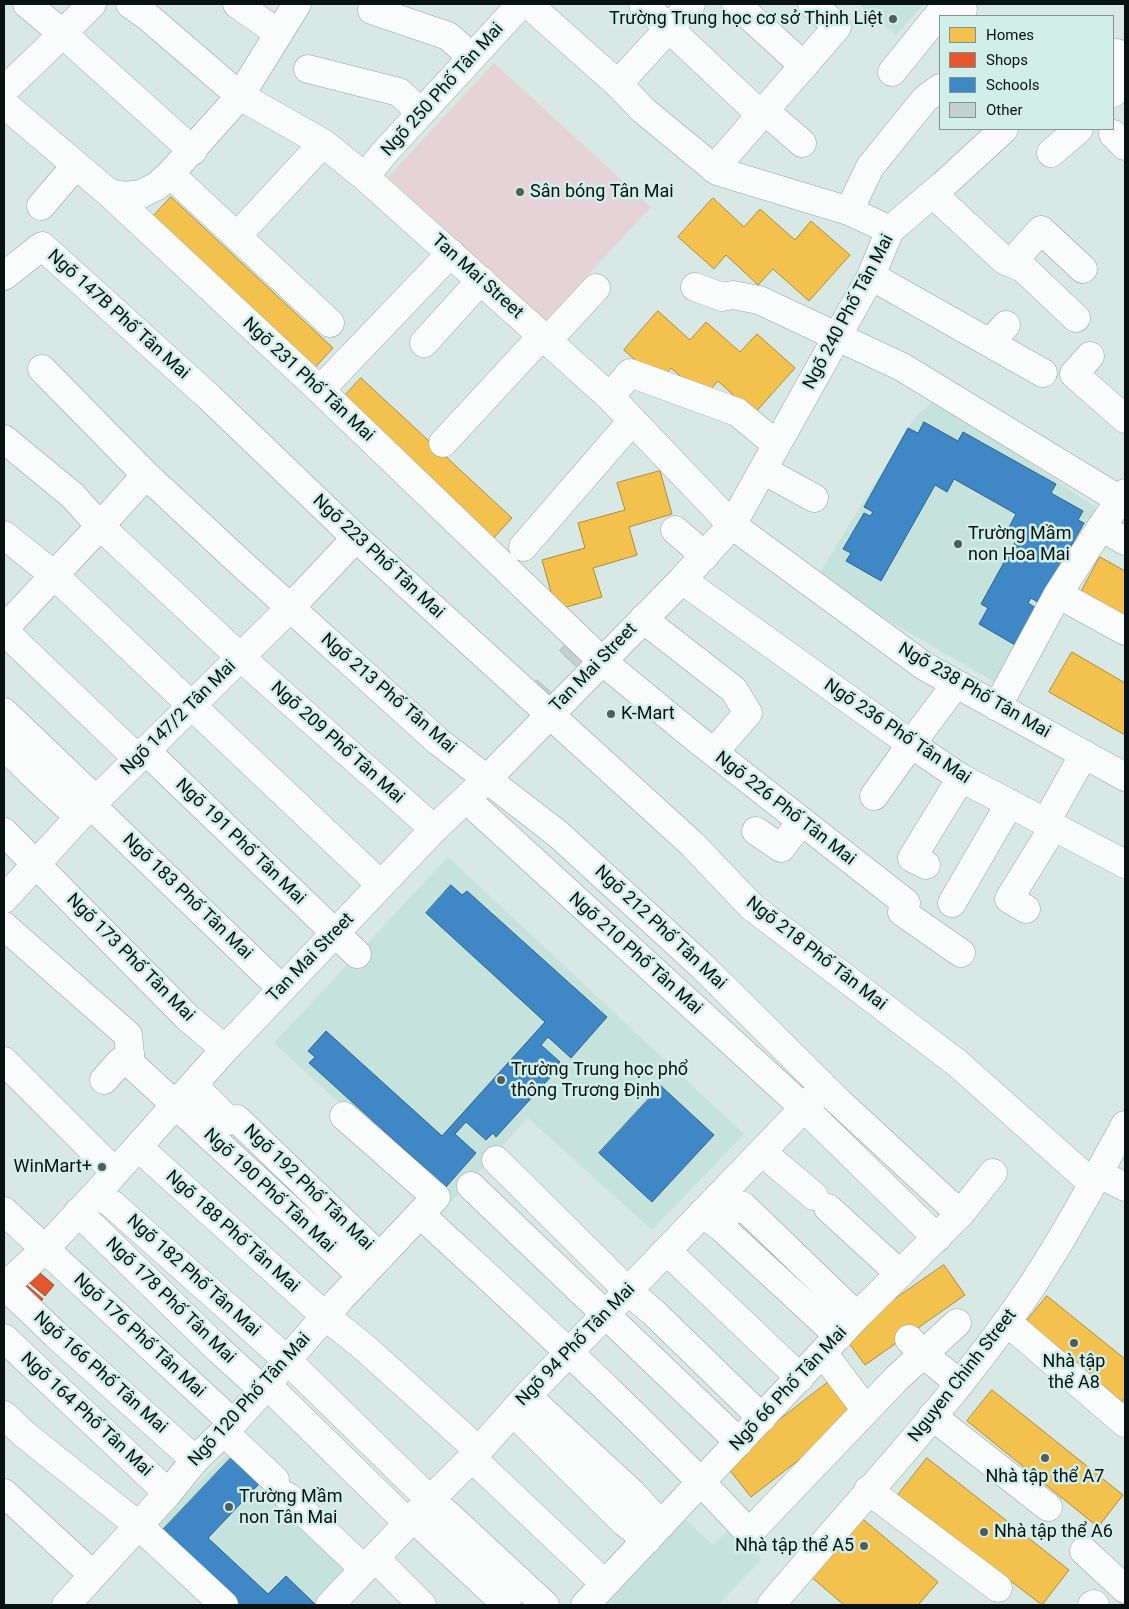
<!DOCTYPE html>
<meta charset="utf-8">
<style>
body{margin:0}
#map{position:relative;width:1129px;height:1609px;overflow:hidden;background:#d8e8e4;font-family:Roboto,sans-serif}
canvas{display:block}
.frame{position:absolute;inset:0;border:5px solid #081210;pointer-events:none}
.legend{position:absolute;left:939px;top:15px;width:175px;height:115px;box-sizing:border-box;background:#d2eee8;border:1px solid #819692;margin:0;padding:6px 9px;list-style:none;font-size:15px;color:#081210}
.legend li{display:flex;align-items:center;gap:10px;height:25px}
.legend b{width:25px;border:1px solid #819692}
</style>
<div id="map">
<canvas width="1129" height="1609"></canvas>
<div class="frame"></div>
<ul class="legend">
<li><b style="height:14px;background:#f2c14e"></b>Homes</li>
<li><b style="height:14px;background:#e4572e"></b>Shops</li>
<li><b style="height:14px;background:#3f88c5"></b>Schools</li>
<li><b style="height:14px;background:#c4d1ce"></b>Other</li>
</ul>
</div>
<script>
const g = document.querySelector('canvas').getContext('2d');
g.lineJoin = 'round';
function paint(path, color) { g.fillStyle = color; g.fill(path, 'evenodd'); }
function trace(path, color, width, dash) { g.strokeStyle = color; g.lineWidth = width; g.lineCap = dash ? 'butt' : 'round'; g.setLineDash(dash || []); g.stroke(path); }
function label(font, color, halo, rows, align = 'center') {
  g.font = font + ' Roboto,sans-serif'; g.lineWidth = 5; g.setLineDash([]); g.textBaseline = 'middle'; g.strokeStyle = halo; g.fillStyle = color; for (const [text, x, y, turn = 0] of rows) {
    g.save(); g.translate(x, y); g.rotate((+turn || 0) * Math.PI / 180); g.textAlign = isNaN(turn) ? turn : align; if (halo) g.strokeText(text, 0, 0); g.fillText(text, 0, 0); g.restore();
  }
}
const built = new Path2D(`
 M 858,4 L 924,4 L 896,35 Z
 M 936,398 L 1099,510 L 1003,687 L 816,579 L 915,417 Z
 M 448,857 L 744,1134 L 652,1230 L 528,1118 L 449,1204 L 274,1043 Z
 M 227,1454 L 351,1569 L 316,1605 L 231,1605 L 151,1530 Z
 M 683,1517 L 713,1545 L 729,1529 L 762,1559 L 718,1605 L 600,1605 Z`);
const green = new Path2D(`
 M 494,63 L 651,207 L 545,321 L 388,177 Z`);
const homes = new Path2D(`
 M 171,197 L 333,348 L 309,374 L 147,223 Z
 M 713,198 L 744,227 L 760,209 L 795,240 L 811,221 L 850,255 L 809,301 L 773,269 L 758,285 L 726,255 L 714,269 L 678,237 Z
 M 658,311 L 690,340 L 706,322 L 740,352 L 757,334 L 795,368 L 754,414 L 718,381 L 704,397 L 671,368 L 659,382 L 624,350 Z
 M 361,378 L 512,518 L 490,542 L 339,402 Z
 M 660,471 L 672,514 L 629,527 L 637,555 L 593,568 L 602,597 L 556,610 L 542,560 L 585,548 L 578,523 L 625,510 L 617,483 Z
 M 1100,557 L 1125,571 L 1125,617 L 1081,592 Z
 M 1072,652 L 1125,683 L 1125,735 L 1049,692 Z
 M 944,1265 L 965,1295 L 865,1365 L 843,1335 Z
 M 1047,1296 L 1125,1359 L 1125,1398 L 1119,1405 L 1022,1327 Z
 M 836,1376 L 863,1410 L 751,1497 L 724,1463 Z
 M 992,1390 L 1123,1495 L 1098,1527 L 967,1421 Z
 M 927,1458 L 1069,1570 L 1042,1605 L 898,1495 Z
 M 859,1516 L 938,1582 L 918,1605 L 844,1605 L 809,1575 Z`);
const shops = new Path2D(`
 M 33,1267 L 54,1285 L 45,1296 L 24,1278 Z
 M 22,1281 L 43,1299 L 34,1309 Z`);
const schools = new Path2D(`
 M 924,422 L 958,441 L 963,432 L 1056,484 L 1051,493 L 1083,511 L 1078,520 L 1084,523 L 1039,603 L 1031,598 L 1028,603 L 1036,608 L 1015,645 L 979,624 L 988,608 L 981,604 L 1019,535 L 1008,529 L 1016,514 L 954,479 L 947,492 L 935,485 L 881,581 L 846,561 L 851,553 L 843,549 L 864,513 L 870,516 L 873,512 L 864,507 L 908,428 L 918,433 Z
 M 451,885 L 462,895 L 467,891 L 607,1017 L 571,1058 L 548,1037 L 541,1045 L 560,1062 L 552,1070 L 555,1072 L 496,1137 L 493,1133 L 486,1140 L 466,1122 L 455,1134 L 476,1153 L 446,1187 L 309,1063 L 315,1057 L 308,1051 L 326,1031 L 442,1136 L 545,1022 L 426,913 Z
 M 661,1086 L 714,1135 L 652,1202 L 599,1153 Z
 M 231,1458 L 259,1484 L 208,1538 L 268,1594 L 286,1576 L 316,1605 L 231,1605 L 158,1535 Z`);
const building = new Path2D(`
 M 571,638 L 594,659 L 582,672 L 560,651 Z
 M 537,680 L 556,697 L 527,690 Z`);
const minor = new Path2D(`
 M 27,4 L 63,34 L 193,151
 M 130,4 L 148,17 L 240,96 L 323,143 L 365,177 L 610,397 L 732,525 L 924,666 L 1125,777
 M 237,4 L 278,33
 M 528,4 L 618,84 L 643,110 L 717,171 L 849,211 L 890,230
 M 643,4 L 761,115
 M 736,4 L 804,66
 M 372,10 L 448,36 L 472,57
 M 1113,58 L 1117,53 L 1125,61
 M 308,69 L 399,92 L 421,113
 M 892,72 L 943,9 L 963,9
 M 618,84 L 691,4
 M 4,90 L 42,54 L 92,4
 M 1113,93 L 1125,80
 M 4,104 L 109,193 L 320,390 L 602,661 L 698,740 L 906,903 L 902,912 L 961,953
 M 765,111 L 802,143
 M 1113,134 L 1125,146
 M 1051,153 L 1079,129
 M 714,169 L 837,27 L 812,4
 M 170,174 L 330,323
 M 365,177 L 384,153 L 521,4
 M 109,193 L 125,196 L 141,194 L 157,186 L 170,174 L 240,96 L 297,4
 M 933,194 L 1004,260 L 1023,268 L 1076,318
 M 41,206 L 76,165
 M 849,211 L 870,167 L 925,99 L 940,88
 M 238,235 L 323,143
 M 1011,263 L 1041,230 L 1083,269
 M 4,276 L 42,246 L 209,397 L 356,538 L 692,844 L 752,907 L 957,1063 L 1093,1184
 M 871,276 L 1043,373
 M 695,287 L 722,297 L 733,295 L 759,300 L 902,367 L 1120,500
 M 547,341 L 596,288
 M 424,343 L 481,280
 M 990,343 L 1006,325
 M 1090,356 L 1074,374 L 1125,419
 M 42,369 L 146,475 L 244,566 L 439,742 L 558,834 L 702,966 L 839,1102 L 960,1214
 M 320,390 L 451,253
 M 610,397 L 630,373 L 737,412 L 777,445
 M 4,439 L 73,496 L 100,526 L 239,656 L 434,829
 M 443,443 L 542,336
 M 763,470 L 814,498
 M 1101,527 L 1125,541
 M 675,530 L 705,556
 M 4,535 L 55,576 L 381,885
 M 523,547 L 632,421
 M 682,580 L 911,744 L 961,778 L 1125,864
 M 1058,594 L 1125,631
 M 643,619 L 734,690 L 748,713 L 714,752
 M 4,629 L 100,526 L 146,475
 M 4,631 L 137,758
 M 997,707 L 1058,594 L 1101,527 L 1125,493
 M 4,712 L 96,800
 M 4,746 L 45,786 L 79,817
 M 145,750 L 357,954
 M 874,796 L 911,744 L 956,684
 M 466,799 L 804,1108 L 937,1238
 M 91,805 L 282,989
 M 1046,822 L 1084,754
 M 756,831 L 781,848 L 801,822
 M 4,832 L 188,1018 L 225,1049
 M 926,865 L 912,858 L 961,778
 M 4,899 L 79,817 L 290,608 L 356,538
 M 952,903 L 1010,803
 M 1026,909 L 1009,899 L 1054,826
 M 4,926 L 128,1035 L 131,1064 L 362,1276
 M 4,1061 L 115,1172
 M 104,1080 L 120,1062 L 131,1064
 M 193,1085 L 229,1121 L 237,1119 L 380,1257
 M 138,1147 L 325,1316 L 365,1348 L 478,1450
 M 762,1152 L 814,1196
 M 496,1160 L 628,1291 L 654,1313 L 762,1418
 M 1099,1174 L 1125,1187
 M 471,1186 L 739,1442
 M 96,1194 L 112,1204 L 287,1360 L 430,1500 L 447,1514 L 545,1605
 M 718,1197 L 734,1210 L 743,1206 L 857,1316
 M 828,1208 L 900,1274
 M 4,1211 L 233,1423
 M 78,1212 L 219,1350 L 263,1390
 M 702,1213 L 722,1228 L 839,1336
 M 420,1214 C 532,1318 646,1421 749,1533 L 897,1378 L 957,1323
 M 667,1251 L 800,1378
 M 5,1286 L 55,1334 L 195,1460
 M 4,1287 L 45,1249 L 96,1194 L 225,1049 L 434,829 L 487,779 L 682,580 L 732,525 L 871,276 L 890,230 L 943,185 L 1004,129
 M 1007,1322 L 1125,1423
 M 4,1338 L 168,1493
 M 909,1339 L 923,1354 L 960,1384
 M 823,1353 L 866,1410
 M 267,1385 L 408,1523
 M 527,1396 L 632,1493 L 661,1525
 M 513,1412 L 624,1522 L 647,1540
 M 4,1415 L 24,1434 L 139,1526 L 224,1605
 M 932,1416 L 1048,1507
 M 224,1432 L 275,1480
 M 472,1458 L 605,1584
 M 868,1490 L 998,1588
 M 4,1493 L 93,1575
 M 287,1496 L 364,1569
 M 413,1518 L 507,1605
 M 1084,1551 L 1125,1589
 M 375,1558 L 422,1605
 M 66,1605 L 168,1493 L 195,1460 L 233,1423 L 263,1390 L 287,1360 L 340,1299 L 436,1197 L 344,1116
 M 330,1605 L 430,1500 L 472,1458 L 527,1396 L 824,1087
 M 585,1605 L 857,1316 L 960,1214 L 993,1173
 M 771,1605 C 849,1512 934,1422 1006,1323 C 1052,1261 1088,1192 1125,1125
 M 1092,1605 L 1094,1604 L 1095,1605`);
const markers = [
 [893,19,5,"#515d5a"],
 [520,192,5,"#515d5a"],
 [958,544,5,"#515d5a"],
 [611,714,5,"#515d5a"],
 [501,1080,5,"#515d5a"],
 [102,1167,5,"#515d5a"],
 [1074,1343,5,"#515d5a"],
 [1045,1458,5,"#515d5a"],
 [229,1507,5,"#515d5a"],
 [984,1532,5,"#515d5a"],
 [864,1546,5,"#515d5a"]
];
const poiNames = [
 ["Trường Trung học cơ sở Thịnh Liệt",883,19,"right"],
 ["Sân bóng Tân Mai",530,192],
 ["Trường Mầm",968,534],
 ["non Hoa Mai",968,555],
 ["K-Mart",621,714],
 ["Trường Trung học phổ",511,1070],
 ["thông Trương Định",511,1091],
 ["WinMart+",92,1167,"right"],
 ["Nhà tập",1074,1362,"center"],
 ["thể A8",1074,1383,"center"],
 ["Nhà tập thể A7",1045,1477,"center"],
 ["Trường Mầm",239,1497],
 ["non Tân Mai",239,1518],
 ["Nhà tập thể A6",994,1532],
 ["Nhà tập thể A5",854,1546,"right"]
];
const streetNames = [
 ["Ngõ 250 Phố Tân Mai",443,90,-48],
 ["Tan Mai Street",477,277,42],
 ["Ngõ 240 Phố Tân Mai",849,312,-62],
 ["Ngõ 147B Phố Tân Mai",118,315,42],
 ["Ngõ 231 Phố Tân Mai",308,380,43],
 ["Ngõ 223 Phố Tân Mai",378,557,43],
 ["Tan Mai Street",594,668,-46],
 ["Ngõ 238 Phố Tân Mai",974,691,30],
 ["Ngõ 213 Phố Tân Mai",388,694,41],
 ["Ngõ 147/2 Tân Mai",179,718,-45],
 ["Ngõ 236 Phố Tân Mai",897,732,34],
 ["Ngõ 209 Phố Tân Mai",337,743,42],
 ["Ngõ 226 Phố Tân Mai",785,809,38],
 ["Ngõ 191 Phố Tân Mai",240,842,44],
 ["Ngõ 183 Phố Tân Mai",187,897,44],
 ["Ngõ 212 Phố Tân Mai",660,928,43],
 ["Ngõ 210 Phố Tân Mai",635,954,42],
 ["Ngõ 218 Phố Tân Mai",816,954,38],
 ["Ngõ 173 Phố Tân Mai",130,958,45],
 ["Tan Mai Street",311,958,-46],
 ["Ngõ 192 Phố Tân Mai",308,1188,44],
 ["Ngõ 190 Phố Tân Mai",269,1191,43],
 ["Ngõ 188 Phố Tân Mai",232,1232,42],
 ["Ngõ 182 Phố Tân Mai",193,1276,42],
 ["Ngõ 178 Phố Tân Mai",170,1301,44],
 ["Ngõ 176 Phố Tân Mai",139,1336,43],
 ["Ngõ 94 Phố Tân Mai",576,1345,-46],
 ["Ngõ 166 Phố Tân Mai",100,1373,42],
 ["Nguyen Chinh Street",963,1376,-52],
 ["Ngõ 66 Phố Tân Mai",789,1389,-47],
 ["Ngõ 120 Phố Tân Mai",250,1400,-48],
 ["Ngõ 164 Phố Tân Mai",86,1415,43]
];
paint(built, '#c6e2dc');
paint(green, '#e6d3d7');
paint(homes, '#f2c14e');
trace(homes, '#ac8c3b', 1);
paint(shops, '#e4572e');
trace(shops, '#a24225', 1);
paint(schools, '#3f88c5');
trace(schools, '#2e658f', 1);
paint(building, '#c4d1ce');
trace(building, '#aab7b4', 1);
trace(minor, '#96a29f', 29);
trace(minor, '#f9fcfb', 28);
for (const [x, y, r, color] of markers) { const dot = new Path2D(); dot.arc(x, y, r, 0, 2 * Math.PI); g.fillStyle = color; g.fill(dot); trace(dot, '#d2eee8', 2); }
label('18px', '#081210', '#d2eee8', poiNames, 'left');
label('18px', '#081210', '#d2eee8', streetNames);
</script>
